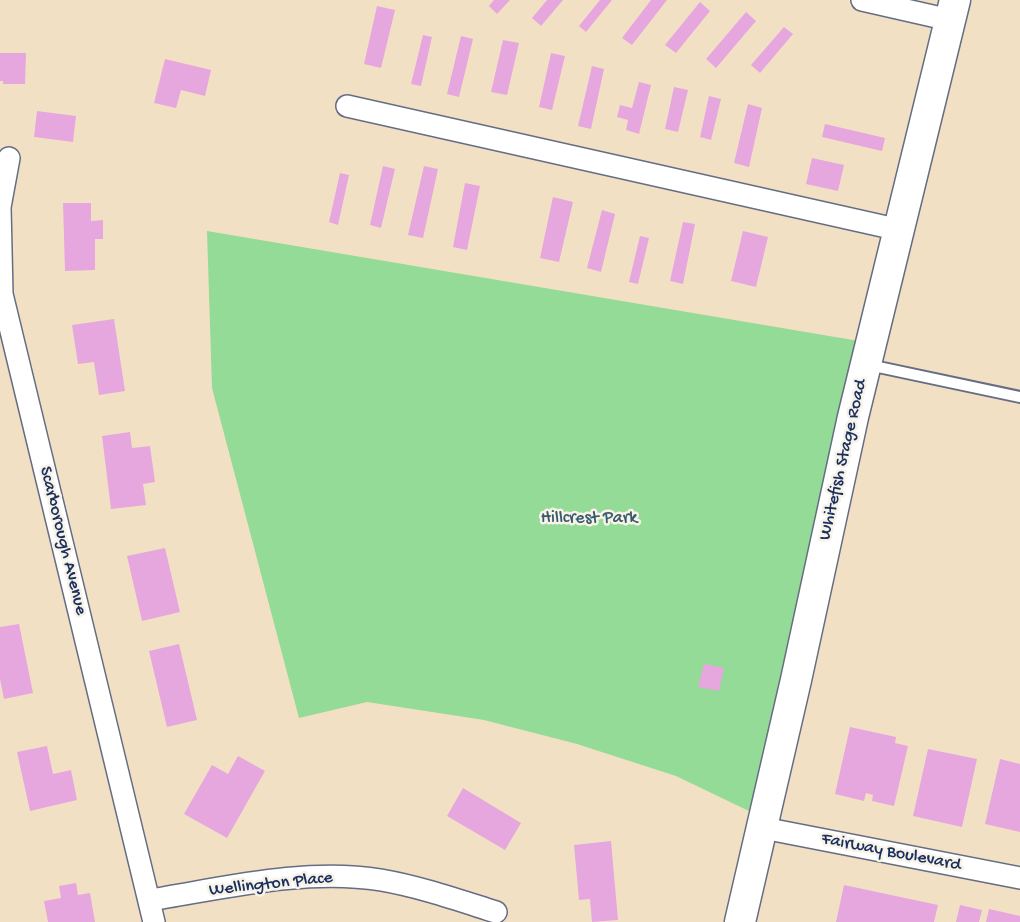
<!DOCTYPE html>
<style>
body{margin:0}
canvas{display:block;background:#f2e0c5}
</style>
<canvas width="1020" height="922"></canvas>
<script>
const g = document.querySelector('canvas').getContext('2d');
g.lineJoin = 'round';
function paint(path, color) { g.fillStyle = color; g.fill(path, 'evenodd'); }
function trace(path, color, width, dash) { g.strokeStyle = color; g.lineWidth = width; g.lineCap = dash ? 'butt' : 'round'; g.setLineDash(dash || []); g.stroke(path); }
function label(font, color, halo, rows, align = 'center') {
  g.font = font + ' "Gochi Hand",sans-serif'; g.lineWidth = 5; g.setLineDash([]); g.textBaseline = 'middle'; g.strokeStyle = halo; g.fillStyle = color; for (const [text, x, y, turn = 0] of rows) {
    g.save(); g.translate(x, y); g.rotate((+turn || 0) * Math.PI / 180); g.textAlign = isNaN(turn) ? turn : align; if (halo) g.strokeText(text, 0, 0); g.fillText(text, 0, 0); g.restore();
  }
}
const green = new Path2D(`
 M 207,231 L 859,341 L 751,812 L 676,776 L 577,744 L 484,720 L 367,702 L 299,718 L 212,388 Z`);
const building = new Path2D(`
 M 494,0 L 510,0 L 497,14 L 489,6 Z
 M 547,0 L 563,0 L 541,26 L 532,18 Z
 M 600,0 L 612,0 L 586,32 L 579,26 Z
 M 651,0 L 667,0 L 632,45 L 622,38 Z
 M 700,2 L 710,11 L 676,53 L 665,45 Z
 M 377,6 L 395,10 L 381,68 L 364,64 Z
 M 746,12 L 756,21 L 716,68 L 706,59 Z
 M 784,27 L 793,34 L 760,73 L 751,65 Z
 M 423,35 L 432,37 L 421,86 L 411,84 Z
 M 461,36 L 473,39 L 459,97 L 447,94 Z
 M 503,40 L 519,43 L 507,95 L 491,92 Z
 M 0,53 L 26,53 L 25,84 L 3,84 L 3,81 L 0,81 Z
 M 551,53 L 565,56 L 552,110 L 539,107 Z
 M 165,59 L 211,70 L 205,96 L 181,90 L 176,108 L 154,103 Z
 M 592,66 L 604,69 L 591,129 L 578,126 Z
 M 639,82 L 651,85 L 639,134 L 626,130 L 628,120 L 617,117 L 620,105 L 632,108 Z
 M 674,87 L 688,90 L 678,132 L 665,129 Z
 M 709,96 L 721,99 L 711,140 L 700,137 Z
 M 748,104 L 762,108 L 749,167 L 734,163 Z
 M 37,111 L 76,116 L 73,142 L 34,137 Z
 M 825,124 L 885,138 L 882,151 L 822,137 Z
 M 812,158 L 844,165 L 838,191 L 806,184 Z
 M 383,166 L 395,169 L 381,228 L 370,225 Z
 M 424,166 L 438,169 L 423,238 L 408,235 Z
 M 340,173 L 349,175 L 338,225 L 329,222 Z
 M 465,183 L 480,186 L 467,250 L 453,247 Z
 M 553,197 L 573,202 L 559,262 L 540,258 Z
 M 63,203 L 91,203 L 91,221 L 103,220 L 103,239 L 95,239 L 95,270 L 65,271 Z
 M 602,210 L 615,214 L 601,272 L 587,268 Z
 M 683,222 L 695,224 L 683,284 L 670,281 Z
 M 743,231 L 768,237 L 756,287 L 731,281 Z
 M 640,236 L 649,238 L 638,284 L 629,282 Z
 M 114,319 L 125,391 L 99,395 L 94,362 L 78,364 L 72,325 Z
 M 130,432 L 132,448 L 150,446 L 155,482 L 143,484 L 146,505 L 111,509 L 102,436 Z
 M 165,548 L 180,612 L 142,621 L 127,556 Z
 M 19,624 L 33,693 L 4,699 L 0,679 L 0,627 Z
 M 179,644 L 197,720 L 167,727 L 149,651 Z
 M 704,664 L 724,668 L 719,691 L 698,687 Z
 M 850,727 L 896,737 L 895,743 L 908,746 L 894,806 L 872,801 L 873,795 L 866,793 L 864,801 L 835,794 Z
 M 47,746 L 53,774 L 71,770 L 77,800 L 30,811 L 17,752 Z
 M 928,749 L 977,759 L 962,827 L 913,816 Z
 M 238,756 L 265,771 L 227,838 L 184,814 L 212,765 L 228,774 Z
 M 1000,759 L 1020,764 L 1020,832 L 985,824 Z
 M 463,788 L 521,823 L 505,850 L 447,816 Z
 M 611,841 L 618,920 L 592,922 L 590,899 L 579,900 L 574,845 Z
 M 76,883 L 78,895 L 90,893 L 95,922 L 48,922 L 44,901 L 61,898 L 59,886 Z
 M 844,885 L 938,905 L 934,922 L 836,922 Z
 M 960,905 L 982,910 L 979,922 L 956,922 Z
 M 989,909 L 1020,916 L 1020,922 L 986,922 Z`);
const lane = new Path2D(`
 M 869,365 L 1020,397`);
const street = new Path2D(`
 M 862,0 L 950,20
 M 347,106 L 900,230
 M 9,158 L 0,207 L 2,294 L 154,922
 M 763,828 L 1020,878
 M 150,900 C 225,888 305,868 381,880 C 421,887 458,900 496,912`);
const secondary = new Path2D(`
 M 740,922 L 796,680 L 853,417 L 955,0`);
const streetNames = [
 ["Whitefish Stage Road",844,460,-77],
 ["Scarborough Avenue",62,541,76],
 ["Fairway Boulevard",891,853,11],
 ["Wellington Place",271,885,-6]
];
const parkNames = [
 ["Hillcrest Park",589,519]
];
paint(green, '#93db96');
paint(building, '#e6a7df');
trace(lane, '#666d82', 14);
trace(street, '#666d82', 24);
trace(secondary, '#666d82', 33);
trace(lane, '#fff', 10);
trace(street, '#fff', 21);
trace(secondary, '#fff', 30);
label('18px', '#1b2f5e', '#f7f3e8', streetNames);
label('18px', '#395a6c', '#f7f3e8', parkNames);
</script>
